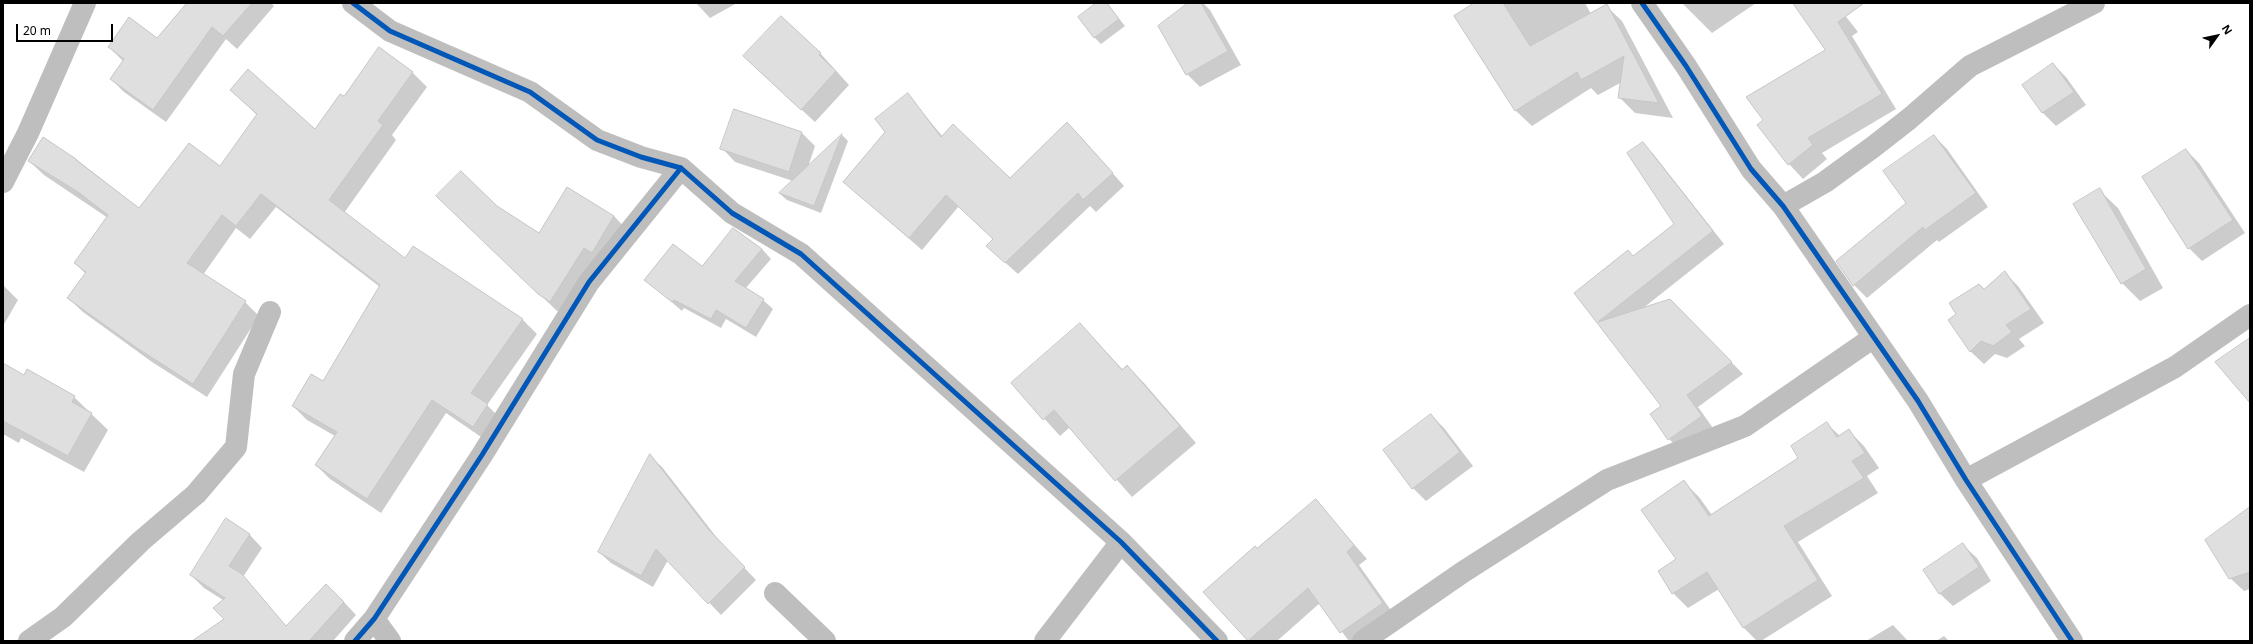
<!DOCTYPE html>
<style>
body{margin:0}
#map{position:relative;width:2253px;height:644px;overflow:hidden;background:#fff;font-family:"Noto Sans",sans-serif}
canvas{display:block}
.frame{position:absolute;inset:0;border:4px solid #000;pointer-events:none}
.north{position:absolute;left:2197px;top:16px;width:40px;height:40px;-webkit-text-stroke:3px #fff;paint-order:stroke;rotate:57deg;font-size:11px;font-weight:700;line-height:16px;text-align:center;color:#000}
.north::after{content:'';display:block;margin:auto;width:14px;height:18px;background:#000;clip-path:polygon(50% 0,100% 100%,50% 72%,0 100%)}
.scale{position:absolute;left:16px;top:24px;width:97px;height:18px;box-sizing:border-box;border:2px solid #000;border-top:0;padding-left:5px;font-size:12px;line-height:14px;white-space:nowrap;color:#000;-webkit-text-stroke:3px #fff;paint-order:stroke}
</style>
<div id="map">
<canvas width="2253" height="644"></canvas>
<div class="frame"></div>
<div class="north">N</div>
<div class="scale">20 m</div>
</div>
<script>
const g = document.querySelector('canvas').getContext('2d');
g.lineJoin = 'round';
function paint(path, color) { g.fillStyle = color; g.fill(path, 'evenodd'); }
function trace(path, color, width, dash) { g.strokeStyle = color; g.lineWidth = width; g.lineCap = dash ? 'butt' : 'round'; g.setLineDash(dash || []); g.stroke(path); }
const shadow = new Path2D(`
 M 189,3 L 271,3 L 274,6 L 237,49 L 226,39 L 166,122 L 124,92 L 111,79 L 123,61 L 109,47 L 157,39 Z
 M 696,3 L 737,3 L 710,18 Z
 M 1098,3 L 1111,3 L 1108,5 L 1125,26 L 1101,44 L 1094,37 Z
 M 1189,3 L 1203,3 L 1210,10 L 1241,65 L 1200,87 L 1187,74 Z
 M 1476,3 L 1585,3 L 1591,14 L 1606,6 L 1622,21 L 1673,118 L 1635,113 L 1619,97 L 1622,82 L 1598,95 L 1591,88 L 1532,126 L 1516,111 L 1455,17 Z
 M 1682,3 L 1756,3 L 1712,33 Z
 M 1794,3 L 1851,3 L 1840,9 L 1858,32 L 1852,36 L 1896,109 L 1822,153 L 1827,159 L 1803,179 L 1789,164 L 1827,50 Z
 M 379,48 L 413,73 L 427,87 L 392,135 L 396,140 L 344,213 L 405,260 L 413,247 L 523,320 L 537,334 L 487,405 L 501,419 L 487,441 L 446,413 L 381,513 L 330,479 L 316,465 L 335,436 L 307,420 L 293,406 L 323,383 L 380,287 L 276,207 L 250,239 L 236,228 L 203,275 L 245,302 L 259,316 L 207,397 L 152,362 L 83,312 L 68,298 L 86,274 L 75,263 L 108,218 L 44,175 L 29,161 L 76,159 L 140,209 L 220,167 L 257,115 L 231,90 L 315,130 L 344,98 Z
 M 820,53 L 849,85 L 815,122 L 757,69 Z
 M 2053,64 L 2066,77 L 2086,105 L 2056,126 L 2043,113 L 2024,85 Z
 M 908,95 L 943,137 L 1010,179 L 1080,136 L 1124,186 L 1096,212 L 1090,206 L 1018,274 L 1000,258 L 994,239 L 959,206 L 922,250 L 844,182 L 886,132 Z
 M 802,133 L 815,146 L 808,167 L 842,135 L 848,141 L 821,213 L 787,200 L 780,194 L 793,181 L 735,162 L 722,148 Z
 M 1934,136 L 1947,149 L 1988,207 L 1939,242 L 1937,240 L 1867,298 L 1854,285 L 1837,261 L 1907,203 Z
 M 1643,143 L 1654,155 L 1724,244 L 1642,309 L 1670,300 L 1743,374 L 1698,407 L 1713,428 L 1681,451 L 1669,439 L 1663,406 L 1576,294 L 1633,258 L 1675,224 Z
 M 2186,150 L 2199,163 L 2245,233 L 2202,261 L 2189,248 Z
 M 2099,190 L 2118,208 L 2163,288 L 2140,301 L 2122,283 Z
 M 497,207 L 539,235 L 614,216 L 630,233 L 566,317 L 556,310 L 454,212 Z
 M 762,249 L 771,259 L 745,289 L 763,300 L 773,309 L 756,337 L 726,319 L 721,328 L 684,308 L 682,311 L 646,280 L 702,267 Z
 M 2005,273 L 2018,286 L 2044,323 L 2019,339 L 2025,346 L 2007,358 L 1995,354 L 1984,364 L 1970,351 L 1984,290 Z
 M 3,285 L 18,300 L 3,326 Z
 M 1080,324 L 1123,370 L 1127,366 L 1144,383 L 1196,443 L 1132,497 L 1070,427 L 1060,436 L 1012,383 Z
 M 3,364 L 24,377 L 74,397 L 108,430 L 84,472 L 21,438 L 19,443 L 3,434 Z
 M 1431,415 L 1444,428 L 1473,466 L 1426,501 L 1413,488 Z
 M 1827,424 L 1840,436 L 1849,431 L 1864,446 L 1879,468 L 1867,476 L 1878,493 L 1798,542 L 1832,596 L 1761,641 L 1757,641 L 1744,628 L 1719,589 L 1688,608 L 1673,593 L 1659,571 L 1677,560 L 1684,482 L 1699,497 L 1712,515 L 1799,458 Z
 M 650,456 L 662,467 L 721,543 L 756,580 L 721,615 L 668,560 L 653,587 L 611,563 L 599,552 Z
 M 1316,501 L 1367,559 L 1359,565 L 1395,616 L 1361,641 L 1349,641 L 1320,603 L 1277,641 L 1249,641 L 1205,592 Z
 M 2250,508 L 2250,589 L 2244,591 L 2230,578 Z
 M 226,520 L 250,535 L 262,548 L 243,577 L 287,627 L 344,602 L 356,615 L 333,641 L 194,641 L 225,620 L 223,600 L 204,588 L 191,575 Z
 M 1963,545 L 1977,558 L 1991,581 L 1953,606 L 1939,593 Z
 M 1893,625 L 1908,641 L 1866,641 Z
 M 1944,636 L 1949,641 L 1936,641 Z`);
const building = new Path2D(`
 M 184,3 L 252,3 L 223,36 L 212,27 L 153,110 L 110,79 L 124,59 L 108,47 L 129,17 L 157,38 L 186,4 Z
 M 1096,3 L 1107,3 L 1119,19 L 1094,38 L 1078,17 Z
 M 1188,3 L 1201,3 L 1228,51 L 1186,75 L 1158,26 Z
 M 1474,3 L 1503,3 L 1530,46 L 1607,4 L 1659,103 L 1618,98 L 1624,56 L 1581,80 L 1577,72 L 1515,111 L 1454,16 Z
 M 1793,3 L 1864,3 L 1838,22 L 1882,94 L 1808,138 L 1813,145 L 1788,165 L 1757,125 L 1763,120 L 1746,97 L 1825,50 Z
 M 781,16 L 821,53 L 819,55 L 836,71 L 801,110 L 743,56 Z
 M 379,47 L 413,72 L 378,121 L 383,125 L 329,200 L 405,258 L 413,246 L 523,319 L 471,393 L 488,404 L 473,427 L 432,400 L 367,499 L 315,465 L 337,432 L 292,406 L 311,374 L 323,381 L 380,285 L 261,194 L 236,226 L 222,215 L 187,263 L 246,301 L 193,384 L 137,348 L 67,298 L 86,272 L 74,263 L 108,215 L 78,192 L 28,161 L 43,137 L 76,159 L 76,160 L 139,208 L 189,143 L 220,166 L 257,114 L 230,90 L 248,69 L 315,129 L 340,94 L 344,96 Z
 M 2053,63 L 2074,92 L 2042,113 L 2022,85 Z
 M 908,93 L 941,137 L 953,124 L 1010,178 L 1067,122 L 1113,173 L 1083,200 L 1078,193 L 1005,263 L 986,246 L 993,239 L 946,195 L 909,238 L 843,182 L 885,132 L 875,119 Z
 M 734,109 L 802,132 L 789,172 L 720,149 Z
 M 842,134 L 814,206 L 779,193 Z
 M 1934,135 L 1976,193 L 1925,230 L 1923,227 L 1853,286 L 1836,261 L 1906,203 L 1883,171 Z
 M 1643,142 L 1713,231 L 1598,322 L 1670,299 L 1732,362 L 1687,395 L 1702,416 L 1668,440 L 1650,414 L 1661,406 L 1574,293 L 1628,250 L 1633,256 L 1674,224 L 1627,153 Z
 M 2186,149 L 2233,220 L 2188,249 L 2142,177 Z
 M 461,171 L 497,206 L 539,233 L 567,187 L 614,216 L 592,253 L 584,248 L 550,302 L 538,294 L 436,196 Z
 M 2100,188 L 2146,269 L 2121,284 L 2073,204 Z
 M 733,228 L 762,249 L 735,281 L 764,299 L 746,328 L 716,310 L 711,319 L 674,300 L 672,302 L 644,280 L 673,244 L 702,266 Z
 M 2005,271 L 2031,309 L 2006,325 L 2012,332 L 1993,346 L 1981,341 L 1970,352 L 1948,320 L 1956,314 L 1949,303 L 1979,284 L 1984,289 Z
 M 1080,323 L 1122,370 L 1127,365 L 1180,426 L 1115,481 L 1054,410 L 1043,420 L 1011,383 Z
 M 2250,338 L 2250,403 L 2215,362 Z
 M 3,363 L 24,375 L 27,369 L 75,396 L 72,402 L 92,413 L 68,456 L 3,421 Z
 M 1431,414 L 1460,452 L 1412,489 L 1383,450 Z
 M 1827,422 L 1837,437 L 1849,429 L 1865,453 L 1852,461 L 1864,478 L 1784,526 L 1818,580 L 1743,628 L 1707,572 L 1672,594 L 1658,571 L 1676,559 L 1641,510 L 1684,480 L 1709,516 L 1798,458 L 1791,446 Z
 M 650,454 L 709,530 L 745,567 L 708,604 L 656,549 L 641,576 L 598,552 Z
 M 1316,499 L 1354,545 L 1347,552 L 1383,603 L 1340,633 L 1308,588 L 1248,641 L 1203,592 L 1255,546 L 1257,548 Z
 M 2250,507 L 2250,572 L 2229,579 L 2205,540 Z
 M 226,518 L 250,534 L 229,566 L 242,574 L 286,626 L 326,584 L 344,602 L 309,641 L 192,641 L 224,619 L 213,608 L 225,598 L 190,575 Z
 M 1963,543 L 1979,567 L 1939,594 L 1923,570 Z`);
const street = new Path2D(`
 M 353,3 L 390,31 L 530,92 L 597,140 L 641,157 L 681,168 L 589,282 L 482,455 L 374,619 L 355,641
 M 1642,3 L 1686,66 L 1751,169 L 1783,206 L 1918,401 L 1966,480 L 2072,641
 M 681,168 L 732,213 L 801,254 L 1121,542 L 1217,641
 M 3,182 L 28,133 L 85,3
 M 1783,206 L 1825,182 L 1873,147 L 1909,119 L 1970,66 L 2094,3
 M 1966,480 L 2175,367 L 2250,315
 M 775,593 L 825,641
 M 374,619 L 390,641
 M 29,641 L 63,617 L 141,541 L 196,494 L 236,447 L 244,374 L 270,312
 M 1045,641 L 1121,542
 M 1363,641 L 1463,572 L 1607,480 L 1745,426 L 1874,337`);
const cycleway = new Path2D(`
 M 353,3 L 390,31 L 530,92 L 597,140 L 641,157 L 681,168 L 589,282 L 482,455 L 374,619 L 355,641
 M 1642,3 L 1686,66 L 1751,169 L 1783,206 L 1918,401 L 1966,480 L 2072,641
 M 681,168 L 732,213 L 801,254 L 1121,542 L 1217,641`);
paint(shadow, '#0003');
paint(building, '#dfdfdf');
trace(building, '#c6c6c6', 1);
trace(street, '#bebebe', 22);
trace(cycleway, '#0057b8', 5);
</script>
